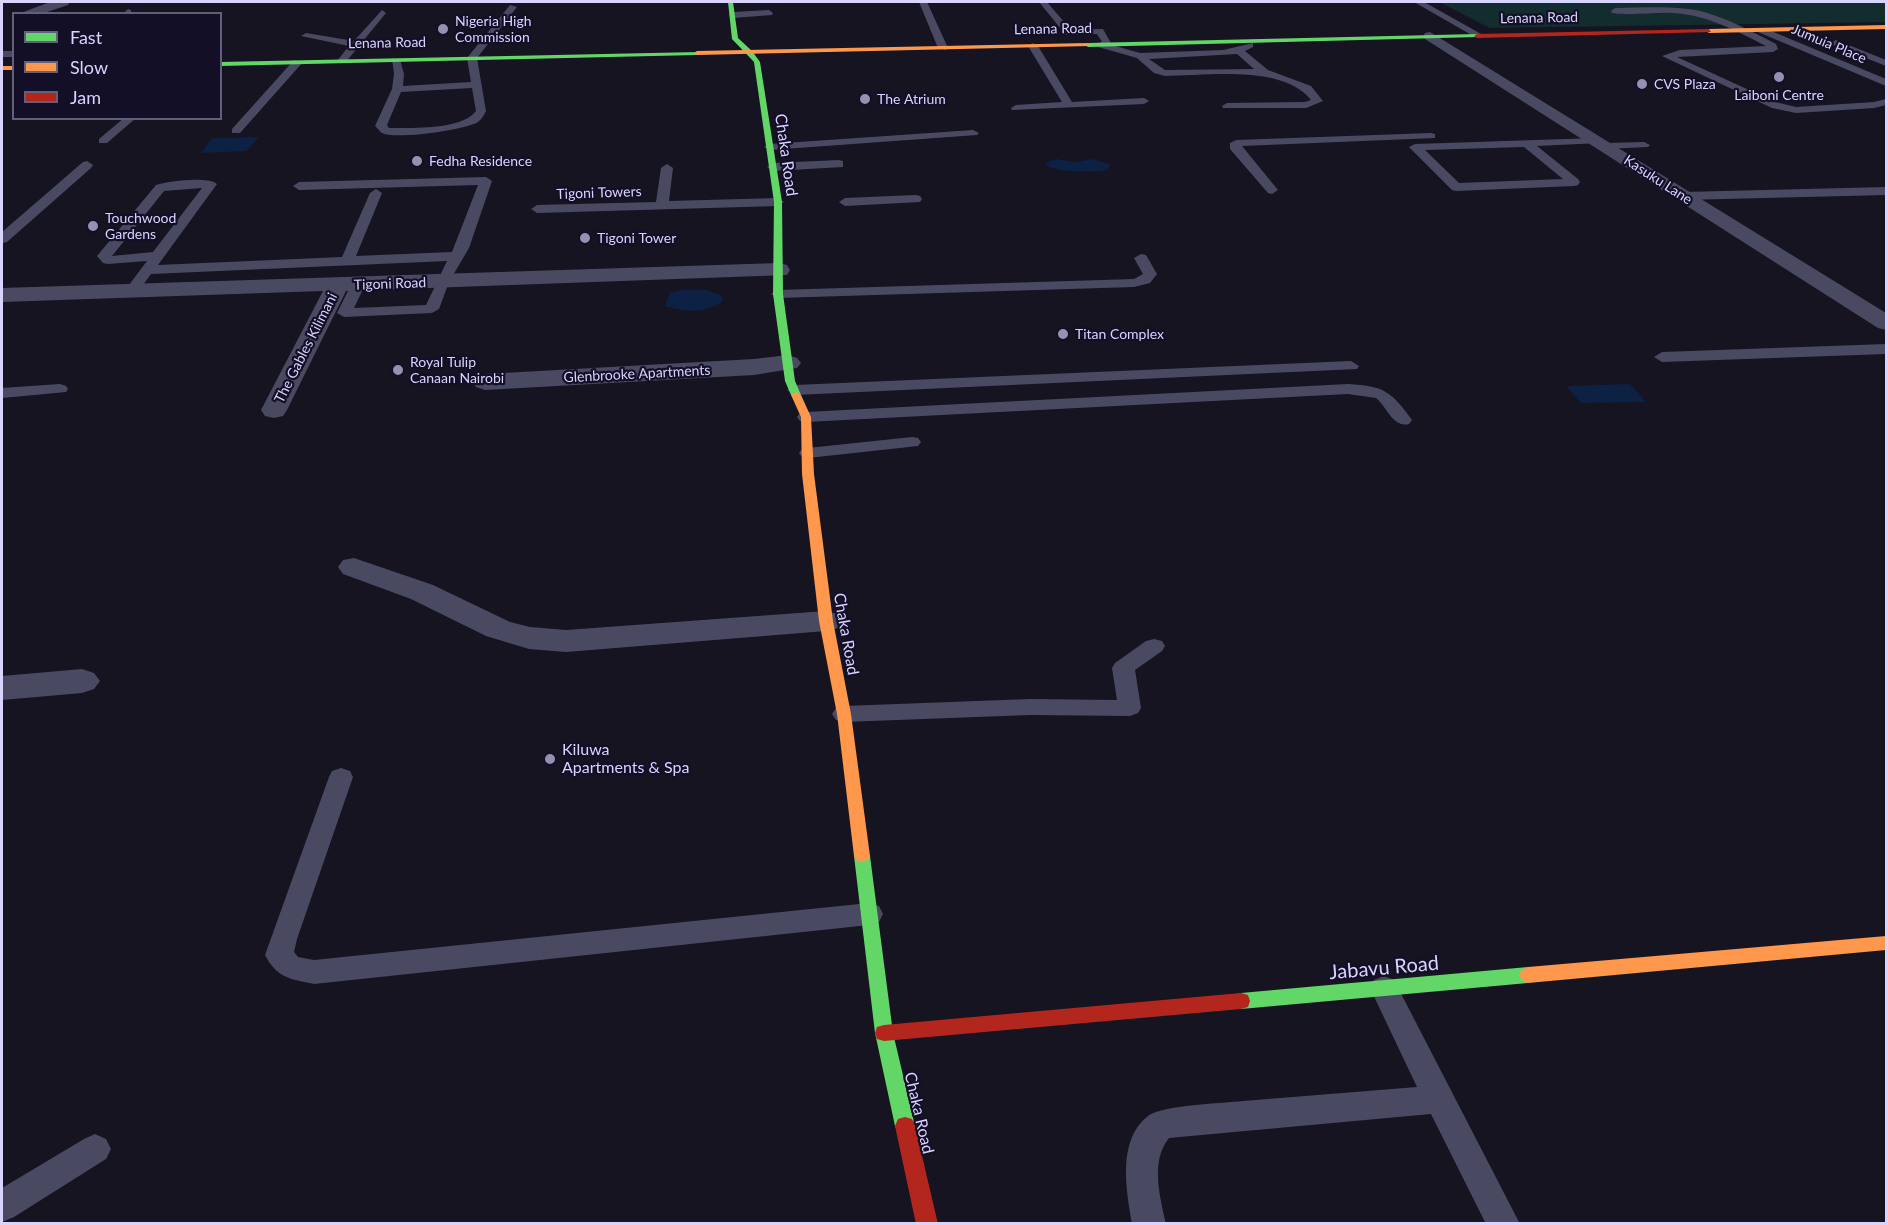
<!DOCTYPE html>
<style>
body{margin:0}
#map{position:relative;width:1888px;height:1225px;overflow:hidden;background:#161421;font-family:Lato,sans-serif}
canvas{display:block}
.frame{position:absolute;inset:0;border:3px solid #d9d4ff;pointer-events:none}
.legend{position:absolute;left:12px;top:12px;width:210px;height:108px;box-sizing:border-box;background:#130f26;border:2px solid #625e7d;margin:0;padding:8px 10px;list-style:none;font-size:18px;color:#d9d4ff}
.legend li{display:flex;align-items:center;gap:12px;height:30px}
.legend b{width:30px;border:2px solid #625e7d}
</style>
<div id="map">
<canvas width="1888" height="1225"></canvas>
<div class="frame"></div>
<ul class="legend">
<li><b style="height:8px;background:#63d668"></b>Fast</li>
<li><b style="height:8px;background:#ff974d"></b>Slow</li>
<li><b style="height:8px;background:#b3261e"></b>Jam</li>
</ul>
</div>
<script>
const g = document.querySelector('canvas').getContext('2d');
g.lineJoin = 'round';
function paint(path, color) { g.fillStyle = color; g.fill(path, 'evenodd'); }
function trace(path, color, width, dash) { g.strokeStyle = color; g.lineWidth = width; g.lineCap = dash ? 'butt' : 'round'; g.setLineDash(dash || []); g.stroke(path); }
function label(font, color, halo, rows, align = 'center') {
  g.font = font + ' Lato,sans-serif'; g.lineWidth = 4.5; g.setLineDash([]); g.textBaseline = 'middle'; g.strokeStyle = halo; g.fillStyle = color; for (const [text, x, y, turn = 0] of rows) {
    g.save(); g.translate(x, y); g.rotate((+turn || 0) * Math.PI / 180); g.textAlign = isNaN(turn) ? turn : align; if (halo) g.strokeText(text, 0, 0); g.fillText(text, 0, 0); g.restore();
  }
}
const green = new Path2D(`
 M 1439,2 L 1886,2 L 1886,22 L 1490,28 Z`);
const water = new Path2D(`
 M 259,137 L 246,151 L 201,153 L 212,138 Z
 M 1056,159 L 1075,162 L 1093,159 L 1111,165 L 1106,170 C 1094,173 1054,172 1046,165 L 1046,163 Z
 M 681,290 L 706,290 L 721,295 L 723,301 C 704,314 686,312 665,306 L 670,293 Z
 M 1630,384 L 1646,402 L 1581,403 L 1566,386 Z`);
const lane = new Path2D(`
 M 919,2 L 927,2 L 948,48 L 946,50 L 938,48 Z
 M 1039,2 L 1047,2 L 1071,30 L 1103,29 L 1112,45 L 1140,53 L 1223,50 L 1253,43 L 1253,47 L 1245,51 L 1268,70 L 1311,86 L 1323,101 L 1306,108 L 1223,108 L 1222,106 L 1227,103 L 1305,102 L 1311,100 C 1282,64 1207,76 1165,76 L 1154,73 L 1137,58 L 1098,47 L 1098,43 L 1102,42 L 1097,34 L 1066,35 ZM 1237,54 L 1254,69 L 1165,70 L 1149,59 Z
 M 1414,2 L 1424,2 L 1483,35 L 1475,37 Z
 M 510,5 L 517,7 L 477,58 L 486,111 C 484,115 482,119 478,122 C 465,130 394,140 382,133 C 380,132 377,127 375,126 L 392,89 L 394,74 L 392,58 L 400,60 L 404,74 L 403,86 L 471,82 L 467,58 ZM 472,88 L 476,111 C 462,130 411,128 389,128 L 387,125 L 401,92 Z
 M 1615,8 C 1644,8 1675,5 1704,12 C 1729,19 1753,32 1776,44 L 1778,49 L 1773,52 L 1677,57 L 1775,102 L 1796,107 L 1874,102 L 1886,99 L 1886,105 L 1874,108 L 1796,113 L 1772,108 L 1662,56 L 1680,50 L 1766,46 C 1736,31 1708,15 1673,13 C 1653,12 1632,16 1612,13 L 1611,11 Z
 M 128,9 L 131,10 L 131,14 L 122,14 Z
 M 382,10 L 386,13 L 345,63 L 337,61 L 349,46 L 301,36 L 306,33 L 354,41 Z
 M 769,10 L 773,13 L 772,15 L 733,18 L 729,15 L 733,12 Z
 M 1758,28 L 1764,28 L 1886,79 L 1886,86 L 1758,32 Z
 M 1836,40 L 1886,60 L 1886,66 L 1833,45 L 1831,43 Z
 M 1033,43 L 1038,46 L 1072,102 L 1144,98 L 1149,101 L 1144,104 L 1012,110 L 1011,108 L 1016,105 L 1062,102 L 1028,46 Z
 M 2,51 L 14,51 L 14,57 L 2,57 Z
 M 294,60 L 303,62 L 240,133 L 232,133 L 232,129 Z
 M 124,118 L 136,118 L 107,143 L 99,143 L 99,139 Z
 M 973,130 L 979,133 L 977,135 L 770,150 L 764,147 L 770,144 Z
 M 1431,133 L 1435,134 L 1435,138 L 1242,146 L 1278,190 L 1272,194 L 1268,193 L 1230,149 L 1230,143 L 1236,140 Z
 M 1596,138 L 1600,139 L 1600,143 L 1537,146 L 1578,179 L 1580,182 L 1578,185 L 1574,186 L 1456,191 L 1452,190 L 1409,147 L 1415,144 ZM 1524,147 L 1563,179 L 1459,183 L 1425,150 Z
 M 1644,142 L 1650,145 L 1648,147 L 1605,149 L 1599,146 L 1605,143 Z
 M 839,160 L 843,161 L 843,167 L 773,171 L 767,167 L 773,163 Z
 M 87,161 L 93,165 L 91,168 L 7,242 L 2,243 L 2,232 L 83,162 Z
 M 667,164 L 673,168 L 669,201 L 778,198 L 784,202 L 778,206 L 537,213 L 531,209 L 537,205 L 656,202 L 661,168 Z
 M 486,177 L 492,181 L 469,248 L 449,282 L 439,309 L 432,313 L 344,317 L 337,313 L 351,285 L 358,281 L 365,285 L 354,308 L 426,305 L 447,261 L 151,274 L 135,296 L 130,297 L 123,293 L 147,261 L 108,264 L 103,263 L 97,256 L 156,185 C 168,181 208,176 217,184 L 158,265 L 342,257 L 370,193 L 376,189 L 382,193 L 356,256 L 452,252 L 478,185 L 299,190 L 293,186 L 299,182 ZM 202,188 L 153,252 L 112,256 L 164,191 Z
 M 1886,187 L 1886,195 L 1683,200 L 1677,196 L 1683,192 Z
 M 916,195 L 920,196 L 922,199 L 920,202 L 845,206 L 839,202 L 845,198 Z
 M 1141,254 L 1146,255 L 1157,274 L 1150,283 L 1134,287 L 778,298 L 771,294 L 778,290 L 1134,279 L 1143,274 L 1134,258 Z
 M 1886,344 L 1886,354 L 1662,362 L 1654,357 L 1662,352 Z
 M 1351,361 L 1359,366 L 1357,369 L 795,395 L 787,390 L 795,385 Z
 M 60,384 L 66,386 L 68,389 L 66,392 L 2,398 L 2,388 Z
 M 1348,384 C 1384,386 1391,391 1412,420 L 1409,424 C 1393,428 1387,407 1376,398 L 1348,394 L 806,422 L 800,421 L 797,417 L 800,413 L 806,412 Z
 M 912,437 L 918,438 L 921,442 L 918,446 L 808,458 L 802,457 L 799,453 L 802,449 L 808,448 Z
 M 1154,639 L 1162,641 L 1165,646 L 1162,651 L 1135,670 L 1141,708 L 1138,713 L 1130,716 L 1030,715 L 844,722 L 836,720 L 832,714 L 836,708 L 844,706 L 1030,699 L 1117,700 L 1112,668 L 1115,663 L 1146,641 Z
 M 341,768 L 350,771 L 353,777 L 297,939 L 294,952 L 298,957 L 314,960 L 869,903 L 879,906 L 883,914 L 879,922 L 869,925 L 314,984 C 290,979 277,978 265,955 L 329,777 L 332,771 Z
 M 1384,976 L 1394,980 L 1520,1224 L 1486,1224 L 1431,1114 L 1169,1138 C 1150,1161 1160,1197 1166,1224 L 1132,1224 C 1126,1189 1117,1140 1148,1116 C 1162,1105 1224,1103 1243,1101 C 1301,1096 1359,1092 1417,1087 L 1370,988 L 1374,980 Z
 M 95,1134 L 106,1139 L 111,1149 L 106,1159 L 14,1217 L 2,1222 L 2,1188 L 84,1139 Z`);
const street = new Path2D(`
 M 50,2 L 70,2 L 68,5 L 41,14 L 18,14 Z
 M 1430,32 L 1886,313 L 1886,330 L 1878,328 L 1425,39 L 1423,36 L 1425,33 Z
 M 779,263 L 787,265 L 790,270 L 787,275 L 346,291 L 287,410 L 283,416 L 274,418 L 265,416 L 261,410 L 323,291 L 2,302 L 2,288 Z
 M 788,355 L 797,358 L 801,363 L 797,368 L 754,375 L 485,390 L 476,387 L 472,382 L 476,377 L 485,374 L 754,359 Z
 M 354,558 L 433,585 L 510,622 L 530,627 L 566,630 L 826,611 L 838,614 L 843,621 L 838,628 L 826,631 L 566,652 L 529,649 L 486,636 L 411,599 L 343,574 L 338,567 L 343,560 Z
 M 82,669 L 94,673 L 100,681 L 94,689 L 82,693 L 2,700 L 2,676 Z`);
const fast = new Path2D(`
 M 728,2 L 733,2 L 738,38 L 752,51 L 760,62 L 782,202 L 783,294 L 795,381 L 801,395 L 796,398 L 791,395 L 785,381 L 773,294 L 774,202 L 754,62 L 732,39 Z
 M 1477,34 L 1479,37 L 1088,47 L 1085,45 L 1088,43 Z
 M 699,52 L 697,55 L 220,66 L 220,62 Z
 M 862,850 L 868,852 L 870,856 L 893,1033 L 915,1126 L 912,1133 L 905,1135 L 898,1133 L 895,1126 L 875,1033 L 854,856 L 856,852 Z
 M 1528,967 L 1534,970 L 1537,975 L 1534,980 L 1528,983 L 1241,1009 L 1234,1007 L 1232,1001 L 1234,995 L 1241,993 Z`);
const slow = new Path2D(`
 M 1886,25 L 1886,29 L 1709,33 L 1706,31 L 1709,29 Z
 M 1088,43 L 1090,46 L 697,55 L 694,53 L 697,51 Z
 M 2,66 L 14,66 L 14,70 L 2,70 Z
 M 796,392 L 801,395 L 811,417 L 814,474 L 833,621 L 851,714 L 870,856 L 868,860 L 862,862 L 856,860 L 854,856 L 837,714 L 819,621 L 802,474 L 801,417 L 791,395 Z
 M 1886,936 L 1886,950 L 1528,983 L 1522,980 L 1519,975 L 1522,970 L 1528,967 Z`);
const jam = new Path2D(`
 M 1709,29 L 1711,32 L 1477,38 L 1474,36 L 1477,34 Z
 M 1241,993 L 1248,995 L 1250,1001 L 1248,1007 L 1241,1009 L 884,1041 L 877,1039 L 875,1033 L 877,1027 L 884,1025 Z
 M 905,1117 L 912,1119 L 915,1126 L 938,1224 L 916,1224 L 895,1126 L 898,1119 Z`);
const markers = [
 [443,29,6,"#9591b1"],
 [1779,77,6,"#9591b1"],
 [1642,84,6,"#9591b1"],
 [865,99,6,"#9591b1"],
 [417,161,6,"#9591b1"],
 [93,226,6,"#9591b1"],
 [585,238,6,"#9591b1"],
 [1063,334,6,"#9591b1"],
 [398,370,6,"#9591b1"],
 [550,759,6,"#9591b1"]
];
const farStreetnames = [
 ["Lenana Road",1539,18,-1],
 ["Lenana Road",1053,29,-1],
 ["Lenana Road",387,43,-1],
 ["Jumuia Place",1829,44,23],
 ["Kasuku Lane",1658,180,33],
 ["Tigoni Towers",599,193,-2],
 ["Tigoni Road",390,284,-2],
 ["The Gables Kilimani",306,348,-63],
 ["Glenbrooke Apartments",637,374,-3]
];
const farPoinames = [
 ["Nigeria High",455,21],
 ["Commission",455,37],
 ["CVS Plaza",1654,84],
 ["Laiboni Centre",1779,95,"center"],
 ["The Atrium",877,99],
 ["Fedha Residence",429,161],
 ["Touchwood",105,218],
 ["Gardens",105,234],
 ["Tigoni Tower",597,238],
 ["Titan Complex",1075,334],
 ["Royal Tulip",410,362],
 ["Canaan Nairobi",410,378]
];
const streetNames = [
 ["Chaka Road",786,155,82],
 ["Chaka Road",846,634,80],
 ["Chaka Road",919,1113,77]
];
const poiNames = [
 ["Kiluwa",562,750],
 ["Apartments & Spa",562,768]
];
const nearStreetnames = [
 ["Jabavu Road",1384,968,-5]
];
paint(green, '#132c2d');
paint(water, '#0d2144');
paint(lane, '#4a4962');
paint(street, '#4a4962');
paint(fast, '#63d668');
paint(slow, '#ff974d');
paint(jam, '#b3261e');
for (const [x, y, r, color] of markers) { const dot = new Path2D(); dot.arc(x, y, r, 0, 2 * Math.PI); g.fillStyle = color; g.fill(dot); trace(dot, '#130f26', 2); }
label('14px', '#d9d4ff', '#130f26', farStreetnames);
label('14px', '#d9d4ff', '#130f26', farPoinames, 'left');
label('16px', '#d9d4ff', '#130f26', streetNames);
label('16px', '#d9d4ff', '#130f26', poiNames, 'left');
label('20px', '#d9d4ff', '#130f26', nearStreetnames);
</script>
